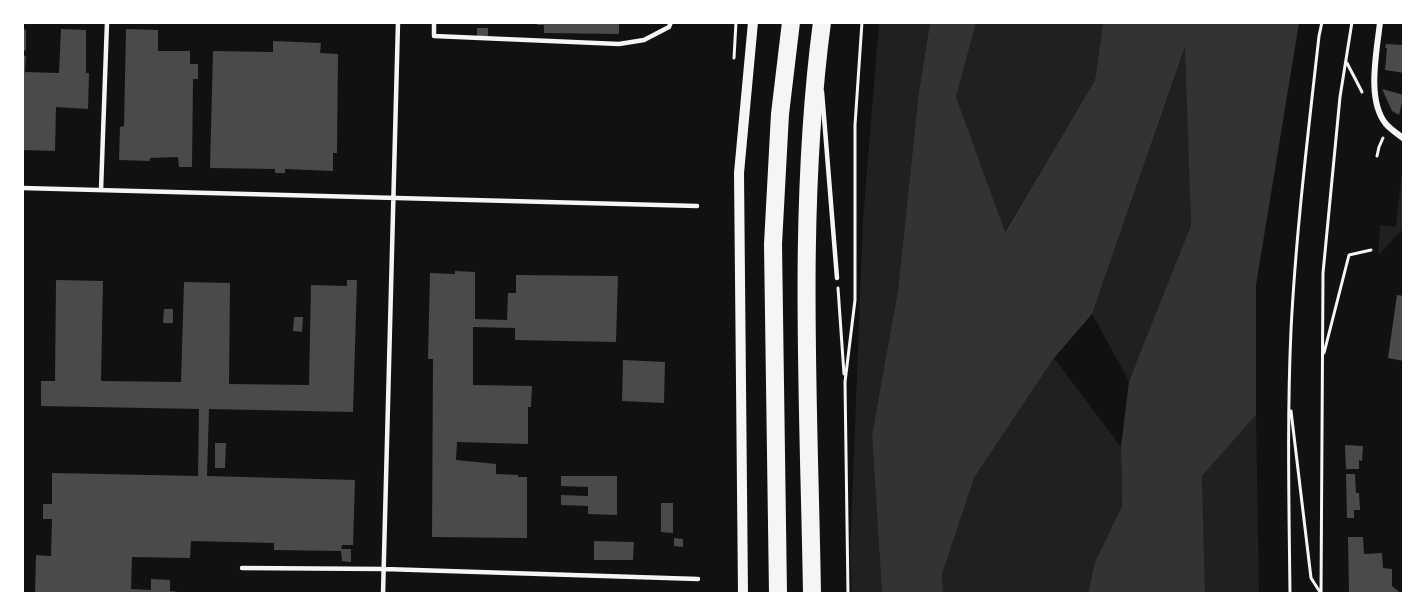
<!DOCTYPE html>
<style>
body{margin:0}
#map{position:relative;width:1426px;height:616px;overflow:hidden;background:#111;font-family:Ubuntu,sans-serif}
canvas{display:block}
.frame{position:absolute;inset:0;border:24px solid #fff;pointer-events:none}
</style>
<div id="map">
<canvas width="1426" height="616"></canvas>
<div class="frame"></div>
</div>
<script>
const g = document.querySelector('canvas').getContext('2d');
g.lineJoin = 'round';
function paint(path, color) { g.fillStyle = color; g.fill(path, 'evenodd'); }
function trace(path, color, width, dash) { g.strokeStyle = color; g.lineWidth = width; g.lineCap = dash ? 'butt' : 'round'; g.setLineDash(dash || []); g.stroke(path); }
const green = new Path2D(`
 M 879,23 L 930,23 L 919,91 L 898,290 L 872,435 L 882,593 L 852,594 L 850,555 L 863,219 Z
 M 976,23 L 1103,23 L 1095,80 L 1004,232 L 956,97 Z
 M 1186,45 L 1191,225 L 1129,381 L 1092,314 Z
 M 1402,169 L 1404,170 L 1403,229 L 1378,255 L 1380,225 L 1396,227 Z
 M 1054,358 L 1121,447 L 1122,506 L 1095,562 L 1088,593 L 943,593 L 942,574 L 974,478 Z
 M 1256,415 L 1259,593 L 1205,593 L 1202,476 Z`);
const water = new Path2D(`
 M 930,23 L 976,23 L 956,97 L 1005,232 L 1095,80 L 1103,23 L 1299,23 L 1256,285 L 1256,415 L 1202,476 L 1205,593 L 1088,593 L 1095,562 L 1122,506 L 1121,447 L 1129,381 L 1191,225 L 1185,47 L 1092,314 L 1054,358 L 974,478 L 942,574 L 943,593 L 882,593 L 872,435 L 898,290 L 919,91 Z`);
const building = new Path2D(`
 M 537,22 L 619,22 L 619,34 L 544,33 L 544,25 L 537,25 Z
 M 22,28 L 26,30 L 26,51 L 22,50 Z
 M 477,28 L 488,28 L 488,38 L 477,38 Z
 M 61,29 L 86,30 L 86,73 L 89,73 L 88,109 L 56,107 L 55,151 L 22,150 L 22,55 L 26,56 L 25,72 L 59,73 Z
 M 126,29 L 158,30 L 158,51 L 190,51 L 190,64 L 198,64 L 198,79 L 193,79 L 192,167 L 179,167 L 178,157 L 150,158 L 150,161 L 119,160 L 120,127 L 124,126 Z
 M 273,41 L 321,43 L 320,53 L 338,54 L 337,153 L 333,153 L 333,171 L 285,169 L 285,173 L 275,173 L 275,169 L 210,168 L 213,51 L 273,52 Z
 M 1386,44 L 1404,45 L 1404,73 L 1385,70 L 1387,48 L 1385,48 Z
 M 1382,89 L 1404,95 L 1399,115 L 1392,111 Z
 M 455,271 L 475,272 L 475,319 L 507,320 L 508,293 L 516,293 L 516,275 L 618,276 L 616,342 L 515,340 L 515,328 L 473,327 L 473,385 L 532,386 L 531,407 L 528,407 L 528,444 L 457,442 L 456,460 L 496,464 L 496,474 L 518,475 L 518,477 L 527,477 L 527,538 L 432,537 L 433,359 L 428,359 L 430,273 L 455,274 Z
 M 56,280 L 103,281 L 101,381 L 181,382 L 184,282 L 230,283 L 229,384 L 309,385 L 311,285 L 347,286 L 347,280 L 357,280 L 353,412 L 209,409 L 207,476 L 355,480 L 353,545 L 342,545 L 341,549 L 351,549 L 351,562 L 342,561 L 341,551 L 274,550 L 274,543 L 191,541 L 190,558 L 132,557 L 131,589 L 151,590 L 151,579 L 170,580 L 170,591 L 179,592 L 179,594 L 35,594 L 36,555 L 51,556 L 52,519 L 43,519 L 43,504 L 52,504 L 52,473 L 198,476 L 199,409 L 41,406 L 41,381 L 55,381 Z
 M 1397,295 L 1404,296 L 1404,361 L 1388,358 Z
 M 164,309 L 173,309 L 173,323 L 163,323 Z
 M 294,317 L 303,317 L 302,332 L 293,331 Z
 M 623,360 L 665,362 L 664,403 L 622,401 Z
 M 215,443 L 226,443 L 225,468 L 215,468 Z
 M 1345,445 L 1363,446 L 1362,461 L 1359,460 L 1359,469 L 1346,469 Z
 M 1346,474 L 1355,474 L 1356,493 L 1359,493 L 1360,510 L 1354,510 L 1354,518 L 1347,518 Z
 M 561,476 L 617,476 L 617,515 L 588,514 L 588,506 L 561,505 L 561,495 L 588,496 L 588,487 L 561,486 Z
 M 661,503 L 673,503 L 673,533 L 661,532 Z
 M 1348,537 L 1363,537 L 1364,554 L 1382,553 L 1383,568 L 1392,569 L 1392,586 L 1402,594 L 1349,594 Z
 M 674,538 L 683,539 L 683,547 L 674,546 Z
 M 594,541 L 634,542 L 633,560 L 594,560 Z`);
const path = new Path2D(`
 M 734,58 L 736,22
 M 1347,63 L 1362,92
 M 1377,156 L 1379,147 L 1383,138
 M 838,288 L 844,374
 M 1324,353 L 1349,255 L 1371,250
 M 1291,411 L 1311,578 L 1320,592
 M 848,594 L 845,382 L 855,300 L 855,125 L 862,22
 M 1290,594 C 1289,506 1287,418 1291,330 C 1296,232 1308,134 1319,36 L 1322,22
 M 1321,594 L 1323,273 L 1340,97 L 1352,22`);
const service = new Path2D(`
 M 434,22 L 434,36 L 619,44 L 644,40 L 669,27 L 671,22
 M 822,92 L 837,278
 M 22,188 L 697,206
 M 101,190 L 107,22
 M 242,568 L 384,569 L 698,579
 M 383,594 L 398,22`);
const minor = new Path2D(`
 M 1380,22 C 1377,51 1366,100 1386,124 C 1390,129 1398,134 1404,139`);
const tertiary = new Path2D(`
 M 743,594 L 739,173 L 753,22`);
const motorway = new Path2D(`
 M 778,594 L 773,244 L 780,114 L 791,22
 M 812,594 C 809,405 797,210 822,22`);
paint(green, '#202020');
paint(water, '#333');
paint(building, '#4a4a4a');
trace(path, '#f5f5f5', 3);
trace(service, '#f5f5f5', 4.5);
trace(minor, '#f5f5f5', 6);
trace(tertiary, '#f5f5f5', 10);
trace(motorway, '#f5f5f5', 18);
</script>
